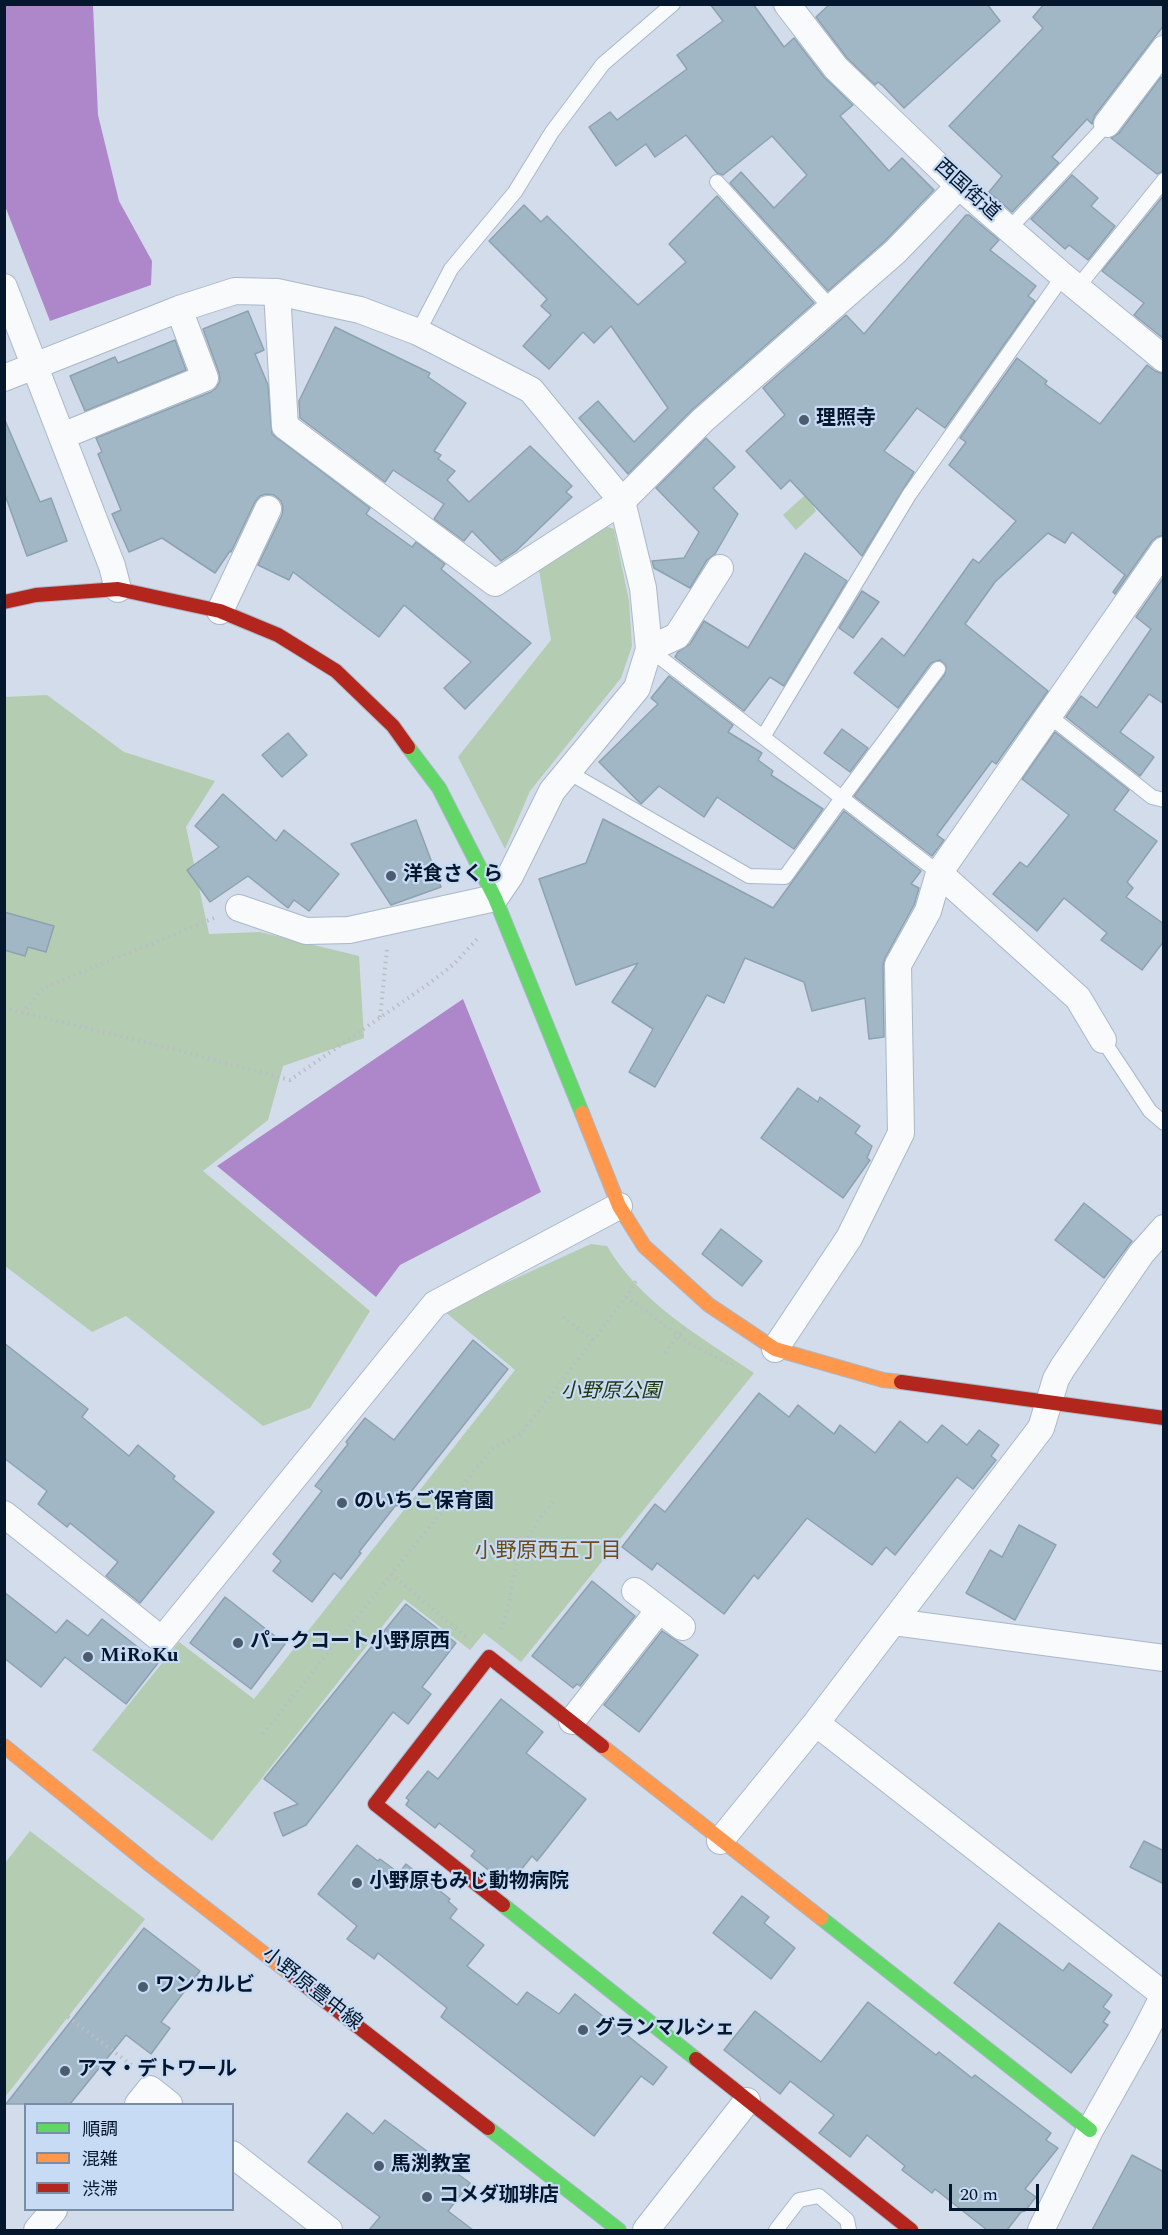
<!DOCTYPE html>
<meta charset="utf-8">
<style>
body{margin:0}
#map{position:relative;width:1168px;height:2235px;overflow:hidden;background:#d2dcea;font-family:Spectral,"Noto Sans JP",serif}
canvas{display:block}
.frame{position:absolute;inset:0;border:6px solid #04172d;pointer-events:none}
.legend{position:absolute;left:24px;top:2103px;width:210px;height:108px;box-sizing:border-box;background:#c7dbf4;border:2px solid #798da4;margin:0;padding:8px 10px;list-style:none;font-size:18px;color:#04172d}
.legend li{display:flex;align-items:center;gap:12px;height:30px}
.legend b{width:30px;border:2px solid #798da4}
.scale{position:absolute;left:949px;top:2184px;width:90px;height:27px;box-sizing:border-box;border:3px solid #04172d;border-top:0;padding-left:8px;font-size:18px;line-height:21px;white-space:nowrap;color:#04172d;-webkit-text-stroke:4px #c7dbf4;paint-order:stroke}
</style>
<div id="map">
<canvas width="1168" height="2235"></canvas>
<div class="frame"></div>
<ul class="legend">
<li><b style="height:8px;background:#63d668"></b>順調</li>
<li><b style="height:8px;background:#ff974d"></b>混雑</li>
<li><b style="height:8px;background:#b3261e"></b>渋滞</li>
</ul>
<div class="scale">20 m</div>
</div>
<script>
const g = document.querySelector('canvas').getContext('2d');
g.lineJoin = 'round';
function paint(path, color) { g.fillStyle = color; g.fill(path, 'evenodd'); }
function trace(path, color, width, dash) { g.strokeStyle = color; g.lineWidth = width; g.lineCap = dash ? 'butt' : 'round'; g.setLineDash(dash || []); g.stroke(path); }
function label(font, color, halo, rows, align = 'center') {
  g.font = font + ' Spectral,"Noto Sans JP",serif'; g.lineWidth = 4.5; g.setLineDash([]); g.textBaseline = 'middle'; g.strokeStyle = halo; g.fillStyle = color; for (const [text, x, y, turn = 0] of rows) {
    g.save(); g.translate(x, y); g.rotate((+turn || 0) * Math.PI / 180); g.textAlign = isNaN(turn) ? turn : align; if (halo) g.strokeText(text, 0, 0); g.fillText(text, 0, 0); g.restore();
  }
}
const green = new Path2D(`
 M 824,478 L 833,488 L 813,506 L 816,511 L 796,530 L 783,515 Z
 M 602,525 L 614,529 L 629,601 L 632,646 L 621,678 L 530,791 L 505,849 L 458,757 L 551,640 L 539,570 Z
 M 47,695 L 124,752 L 215,781 L 186,827 L 209,934 L 260,932 L 359,956 L 364,1038 L 283,1066 L 268,1120 L 203,1171 L 370,1311 L 310,1408 L 263,1426 L 126,1316 L 92,1332 L 5,1266 L 4,697 Z
 M 591,1244 L 607,1246 C 640,1303 701,1337 754,1373 L 521,1662 L 484,1633 L 470,1650 L 404,1599 L 212,1841 L 92,1750 L 179,1642 L 254,1699 L 515,1370 L 444,1311 Z
 M 30,1831 L 145,1919 L 5,2097 L 5,1863 Z`);
const water = new Path2D(`
 M 5,4 L 93,5 L 98,115 L 119,201 L 152,261 L 151,285 L 50,321 L 5,206 Z
 M 463,999 L 541,1192 L 400,1265 L 376,1297 L 217,1166 Z`);
const building = new Path2D(`
 M 710,4 L 753,4 L 784,47 L 794,38 L 824,77 L 853,105 L 840,116 L 889,171 L 902,158 L 934,190 L 885,241 L 828,291 L 730,183 L 741,172 L 774,208 L 807,175 L 772,136 L 723,175 L 717,173 L 686,135 L 655,157 L 646,144 L 616,166 L 589,127 L 610,112 L 617,120 L 687,69 L 677,55 L 723,21 Z
 M 830,4 L 987,4 L 1000,21 L 904,108 L 883,86 L 878,82 L 875,85 L 847,58 L 816,17 Z
 M 1044,4 L 1164,4 L 1164,25 L 1095,115 L 1092,124 L 1087,119 L 1052,157 L 1059,163 L 1012,212 L 989,192 L 1002,176 L 949,126 L 1043,28 L 1033,17 Z
 M 1161,77 L 1164,79 L 1164,171 L 1157,174 L 1111,138 L 1119,133 Z
 M 1072,175 L 1098,198 L 1091,206 L 1115,226 L 1088,260 L 1069,245 L 1065,249 L 1031,219 Z
 M 1164,195 L 1164,339 L 1134,315 L 1144,303 L 1102,271 Z
 M 717,196 L 814,303 L 693,409 L 628,474 L 579,418 L 598,401 L 634,442 L 668,408 L 611,326 L 594,343 L 583,332 L 549,369 L 523,346 L 551,315 L 541,306 L 547,299 L 489,241 L 524,205 L 541,222 L 547,216 L 638,305 L 686,262 L 669,244 Z
 M 966,215 L 969,215 L 999,240 L 990,250 L 1036,286 L 1028,296 L 1035,301 L 945,428 L 917,408 L 884,451 L 914,472 L 862,556 L 790,480 L 781,489 L 746,451 L 785,415 L 763,388 L 846,315 L 864,334 Z
 M 248,311 L 264,350 L 255,354 L 268,385 L 272,434 L 370,508 L 366,514 L 412,547 L 416,542 L 445,564 L 441,569 L 531,643 L 465,709 L 444,688 L 471,662 L 404,605 L 379,637 L 293,572 L 289,580 L 258,565 L 282,515 L 283,507 L 281,501 L 274,495 L 266,494 L 260,496 L 255,502 L 231,552 L 230,551 L 215,573 L 162,538 L 129,552 L 112,514 L 121,510 L 98,454 L 102,452 L 96,438 L 211,392 L 216,388 L 220,381 L 219,373 L 203,329 Z
 M 335,327 L 430,373 L 428,377 L 466,403 L 434,451 L 441,455 L 438,459 L 455,471 L 447,480 L 469,502 L 530,446 L 572,486 L 566,492 L 572,497 L 516,551 L 501,561 L 472,531 L 464,541 L 434,519 L 444,504 L 393,470 L 385,482 L 300,418 L 299,401 Z
 M 175,340 L 186,370 L 85,411 L 70,376 L 115,357 L 118,363 Z
 M 1017,358 L 1047,381 L 1045,384 L 1100,424 L 1147,365 L 1155,371 L 1164,374 L 1164,535 L 1157,537 L 1152,541 L 1115,594 L 1113,592 L 1125,575 L 1072,532 L 1065,543 L 1048,533 L 995,582 L 965,624 L 1048,691 L 996,764 L 992,761 L 937,835 L 944,840 L 932,856 L 854,796 L 945,674 L 946,666 L 940,660 L 931,663 L 898,708 L 854,673 L 882,638 L 904,656 L 973,559 L 979,563 L 1016,521 L 949,465 L 966,442 L 960,438 Z
 M 4,418 L 40,502 L 51,498 L 67,541 L 27,556 L 4,492 Z
 M 706,438 L 735,467 L 713,488 L 738,514 L 715,554 L 707,560 L 690,588 L 654,568 L 652,561 L 684,558 L 699,532 L 656,488 Z
 M 805,553 L 847,581 L 784,686 L 770,677 L 744,711 L 675,657 L 678,652 L 690,644 L 704,621 L 748,648 Z
 M 1164,577 L 1164,704 L 1149,694 L 1120,732 L 1154,757 L 1140,776 L 1066,717 L 1081,696 L 1097,708 L 1151,629 L 1136,617 Z
 M 862,591 L 879,602 L 853,638 L 839,628 Z
 M 669,676 L 733,725 L 728,732 L 762,753 L 758,760 L 773,771 L 771,775 L 823,809 L 794,849 L 717,797 L 704,817 L 659,786 L 641,804 L 599,762 L 658,704 L 651,698 Z
 M 842,729 L 868,748 L 850,772 L 824,753 Z
 M 1055,732 L 1129,790 L 1114,810 L 1157,841 L 1127,882 L 1133,888 L 1126,897 L 1164,924 L 1164,941 L 1142,970 L 1101,940 L 1107,933 L 1064,898 L 1037,931 L 993,894 L 1020,862 L 1027,867 L 1069,815 L 1022,779 Z
 M 288,733 L 307,755 L 282,777 L 262,755 Z
 M 223,794 L 276,841 L 284,830 L 339,874 L 309,911 L 294,900 L 288,908 L 248,876 L 210,902 L 187,870 L 219,847 L 195,826 Z
 M 844,811 L 921,871 L 911,884 L 919,888 L 914,905 L 885,958 L 883,965 L 884,1037 L 869,1039 L 865,998 L 812,1011 L 804,982 L 745,958 L 724,1003 L 707,995 L 655,1087 L 629,1072 L 653,1029 L 612,1002 L 638,963 L 576,985 L 539,879 L 586,863 L 603,819 L 773,908 Z
 M 416,820 L 441,887 L 391,905 L 351,844 Z
 M 4,912 L 54,926 L 46,952 L 28,947 L 25,956 L 4,950 Z
 M 798,1088 L 818,1102 L 820,1097 L 860,1126 L 855,1133 L 872,1146 L 867,1158 L 870,1160 L 843,1198 L 761,1138 Z
 M 1084,1203 L 1132,1241 L 1104,1278 L 1055,1240 Z
 M 721,1229 L 762,1261 L 742,1286 L 702,1254 Z
 M 473,1340 L 508,1369 L 410,1493 L 408,1492 L 397,1506 L 396,1505 L 359,1552 L 361,1553 L 341,1579 L 334,1573 L 312,1602 L 273,1571 L 281,1561 L 273,1554 L 322,1491 L 315,1486 L 348,1444 L 346,1442 L 365,1418 L 394,1440 Z
 M 4,1343 L 88,1409 L 82,1417 L 129,1456 L 138,1445 L 175,1476 L 173,1479 L 214,1512 L 140,1603 L 106,1576 L 118,1562 L 70,1523 L 67,1527 L 38,1504 L 47,1491 L 4,1458 Z
 M 759,1393 L 789,1417 L 798,1405 L 834,1434 L 840,1425 L 875,1453 L 900,1421 L 927,1443 L 942,1425 L 967,1445 L 979,1430 L 999,1445 L 991,1456 L 996,1460 L 973,1489 L 957,1477 L 895,1555 L 886,1547 L 872,1565 L 807,1518 L 758,1579 L 754,1575 L 724,1614 L 657,1563 L 652,1570 L 622,1547 L 655,1504 L 665,1512 Z
 M 1019,1525 L 1056,1545 L 1015,1620 L 966,1593 L 990,1550 L 1002,1557 Z
 M 592,1581 L 635,1616 L 580,1686 L 577,1684 L 573,1688 L 532,1656 Z
 M 4,1592 L 56,1633 L 67,1620 L 88,1636 L 102,1619 L 158,1663 L 126,1704 L 65,1657 L 41,1687 L 4,1658 Z
 M 225,1597 L 285,1644 L 251,1689 L 190,1643 Z
 M 406,1604 L 456,1643 L 422,1687 L 431,1694 L 408,1724 L 393,1712 L 306,1825 L 283,1836 L 274,1813 L 298,1804 L 264,1779 Z
 M 662,1631 L 698,1655 L 639,1732 L 604,1705 Z
 M 501,1699 L 543,1732 L 526,1753 L 586,1799 L 537,1861 L 532,1856 L 508,1886 L 471,1856 L 475,1851 L 439,1823 L 435,1828 L 406,1805 L 409,1800 L 406,1798 L 428,1771 L 438,1779 Z
 M 1144,1841 L 1164,1851 L 1164,1884 L 1130,1867 Z
 M 357,1845 L 378,1861 L 380,1859 L 399,1873 L 406,1864 L 450,1899 L 448,1901 L 457,1909 L 450,1918 L 484,1945 L 467,1966 L 517,2005 L 527,1992 L 559,2014 L 575,1994 L 667,2067 L 653,2085 L 641,2076 L 594,2136 L 441,2017 L 447,2008 L 378,1953 L 374,1959 L 347,1939 L 357,1926 L 318,1894 Z
 M 742,1896 L 769,1917 L 764,1923 L 795,1948 L 771,1979 L 713,1933 Z
 M 999,1923 L 1063,1971 L 1069,1963 L 1112,1995 L 1103,2007 L 1110,2012 L 1103,2022 L 1108,2025 L 1071,2073 L 954,1983 Z
 M 144,1928 L 200,1971 L 161,2022 L 170,2028 L 151,2054 L 126,2035 L 70,2104 L 6,2104 Z
 M 868,2002 L 936,2055 L 939,2052 L 972,2078 L 975,2075 L 1051,2133 L 1046,2140 L 1058,2148 L 1025,2189 L 1036,2197 L 1025,2211 L 1021,2212 L 1007,2230 L 987,2230 L 935,2189 L 932,2193 L 902,2170 L 905,2166 L 867,2135 L 850,2157 L 819,2133 L 834,2115 L 790,2081 L 780,2094 L 724,2050 L 755,2011 L 821,2062 Z
 M 347,2113 L 373,2134 L 385,2120 L 470,2183 L 448,2211 L 473,2230 L 369,2230 L 380,2217 L 308,2162 Z
 M 1132,2155 L 1164,2172 L 1164,2230 L 1092,2230 Z`);
const path = new Path2D(`
 M 4,1008 L 173,1049 L 290,1080 L 427,985 L 454,964 L 479,937
 M 22,1013 L 43,988 L 214,918
 M 380,1017 L 387,949
 M 626,1297 L 689,1343 L 731,1365 L 735,1360
 M 563,1317 L 593,1340
 M 665,1353 L 686,1325
 M 391,1574 L 466,1637
 M 501,1629 C 511,1606 511,1580 519,1556 C 527,1535 541,1517 554,1500
 M 263,1734 L 492,1449 L 521,1434 L 626,1297 L 636,1281
 M 68,2017 L 134,2067`);
const lane = new Path2D(`
 M 717,182 L 832,309
 M 1009,229 L 1107,124
 M 1077,288 L 1164,180
 M 418,332 L 451,269 L 515,192 L 552,132 L 603,64 L 673,4
 M 649,649 L 939,873
 M 1048,715 L 1152,797 L 1164,800
 M 763,737 L 909,495 L 1063,276
 M 568,772 L 749,876 L 785,877 L 842,798 L 938,669
 M 1103,1040 L 1150,1111 L 1164,1123
 M 776,2230 L 799,2200 L 819,2196 L 847,2220 L 849,2230`);
const street = new Path2D(`
 M 787,4 L 836,68 L 959,186 L 1063,276 L 1164,359
 M 1107,124 L 1164,49
 M 4,287 L 112,566 L 118,589
 M 277,292 L 285,426 L 495,583 L 622,501 L 703,420 L 895,252 L 959,186
 M 4,378 L 179,309 L 235,291 L 277,292 L 360,310 L 418,332 L 531,390 L 622,501 L 643,588 L 649,649 L 637,688 L 552,791 L 510,876 L 495,898 L 349,930 L 306,931 L 239,908
 M 62,436 L 205,378 L 179,309
 M 220,611 L 268,509
 M 649,649 L 677,636 L 720,568
 M 939,873 L 1078,998 L 1103,1040
 M 775,1349 L 849,1238 L 901,1133 L 898,965 L 928,911 L 939,873 L 1164,550
 M 4,1514 L 162,1640 L 435,1304 L 619,1206
 M 635,1591 L 682,1627
 M 894,1622 L 1164,1658
 M 572,1721 L 659,1610
 M 816,1723 L 1164,1995 L 1143,2036 L 1090,2130 L 1041,2230
 M 720,1841 L 816,1723 L 1041,1428 L 1056,1379 L 1063,1367 L 1141,1254 L 1164,1228
 M 138,2104 L 150,2089 L 169,2104
 M 232,2154 L 329,2230
 M 37,2230 L 54,2210
 M 646,2230 L 747,2101`);
const fast = new Path2D(`
 M 408,747 L 439,788 L 495,898 L 582,1113
 M 503,1905 L 696,2059
 M 821,1918 L 1090,2130
 M 488,2128 L 619,2230`);
const slow = new Path2D(`
 M 582,1113 L 619,1206 L 644,1246 L 709,1305 L 775,1349 L 883,1380 L 901,1382
 M 4,1746 L 150,1865 L 293,1976
 M 602,1746 L 821,1918`);
const jam = new Path2D(`
 M 4,602 L 36,595 L 118,589 L 220,611 L 278,635 L 336,671 L 393,726 L 408,747
 M 901,1382 L 1164,1418
 M 503,1905 L 375,1804 L 489,1657 L 602,1746
 M 293,1976 L 488,2128
 M 696,2059 L 911,2230`);
const markers = [
 [804,420,6,"#4c5c6f"],
 [391,876,6,"#4c5c6f"],
 [342,1503,6,"#4c5c6f"],
 [238,1643,6,"#4c5c6f"],
 [88,1657,6,"#4c5c6f"],
 [357,1883,6,"#4c5c6f"],
 [143,1987,6,"#4c5c6f"],
 [583,2030,6,"#4c5c6f"],
 [65,2071,6,"#4c5c6f"],
 [379,2166,6,"#4c5c6f"],
 [427,2197,6,"#4c5c6f"]
];
const streetNames = [
 ["西国街道",966,191,42],
 ["小野原豊中線",311,1990,38]
];
const poiNames = [
 ["理照寺",816,420],
 ["洋食さくら",403,876],
 ["のいちご保育園",354,1503],
 ["パークコート小野原西",250,1643],
 ["MiRoKu",100,1657],
 ["小野原もみじ動物病院",369,1883],
 ["ワンカルビ",155,1987],
 ["グランマルシェ",595,2030],
 ["アマ・デトワール",77,2071],
 ["馬渕教室",391,2166],
 ["コメダ珈琲店",439,2197]
];
const parkNames = [
 ["小野原公園",611,1393]
];
const neighbourhoodNames = [
 ["小野原西五丁目",548,1553]
];
paint(green, '#b4ccb2');
paint(water, '#ae87ca');
paint(building, '#a2b7c5');
trace(building, '#8da2b0', 1.5);
trace(lane, '#aab8ca', 16);
trace(street, '#aab8ca', 28);
trace(fast, '#aab8ca', 16);
trace(slow, '#aab8ca', 16);
trace(jam, '#aab8ca', 16);
trace(path, '#b9bec6', 4, [1.5, 4.5]);
trace(lane, '#f8fafc', 14);
trace(street, '#f8fafc', 26);
trace(fast, '#63d668', 14);
trace(slow, '#ff974d', 14);
trace(jam, '#b3261e', 14);
for (const [x, y, r, color] of markers) { const dot = new Path2D(); dot.arc(x, y, r, 0, 2 * Math.PI); g.fillStyle = color; g.fill(dot); trace(dot, '#c7dbf4', 2); }
label('20px', '#04172d', '#c7dbf4', streetNames);
label('bold 20px', '#04172d', '#c7dbf4', poiNames, 'left');
label('italic 20px', '#21370f', '#c7dbf4', parkNames);
label('21px', '#6d4b18', '#c7dbf4', neighbourhoodNames);
</script>
